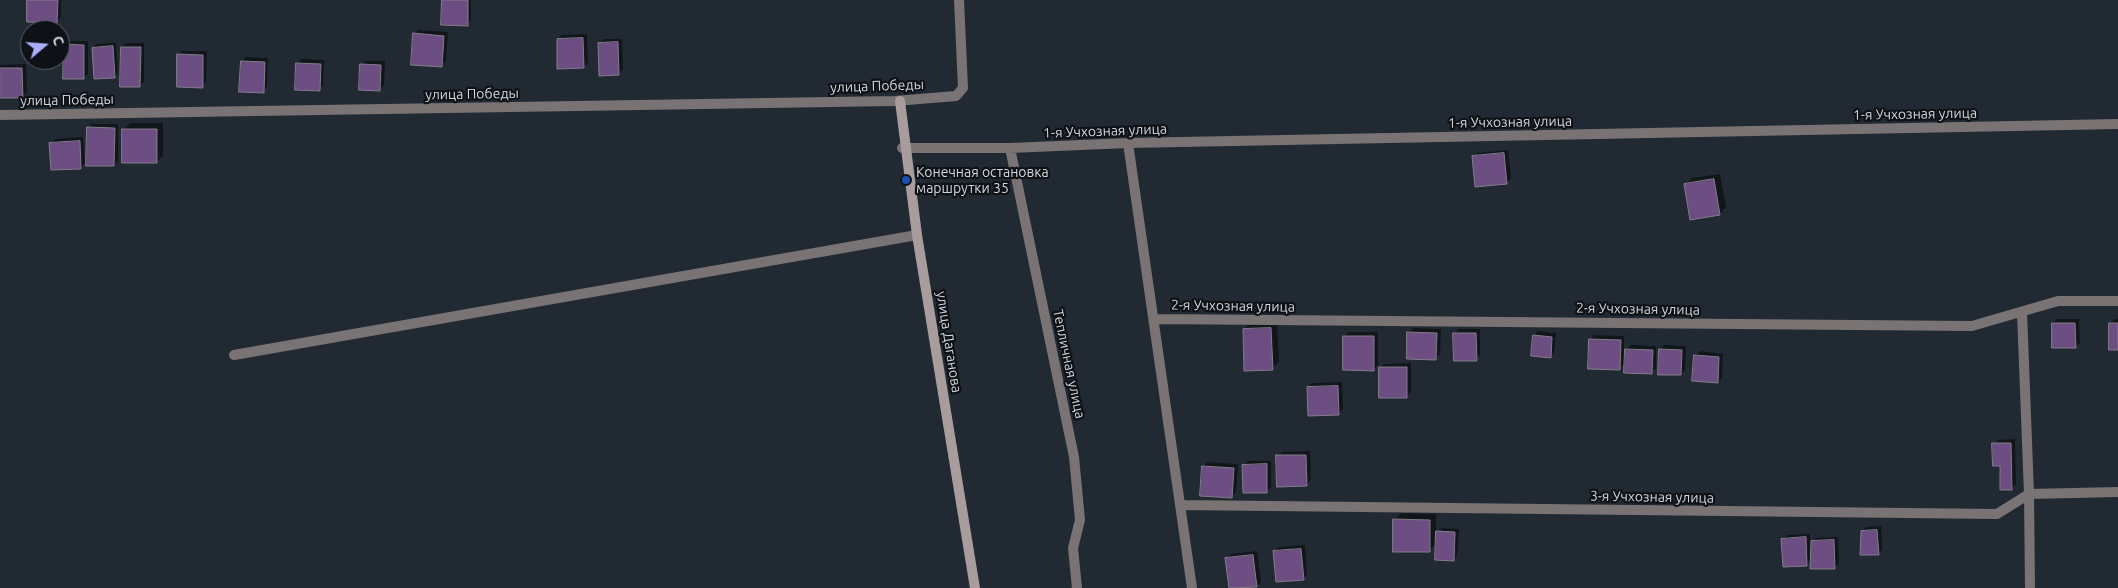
<!DOCTYPE html>
<meta charset="utf-8">
<style>
body{margin:0}
#map{position:relative;width:2118px;height:588px;overflow:hidden;background:#212a33;font-family:Ubuntu,sans-serif}
canvas{display:block}
.north{position:absolute;left:20px;top:20px;width:50px;height:50px;box-sizing:border-box;background:#0e1216;border:1px solid #5c6166;border-radius:50%;rotate:72deg;font-size:14px;font-weight:700;line-height:20px;text-align:center;color:#d1d7dd}
.north::after{content:'';display:block;margin:auto;width:18px;height:22px;background:#abaffb;clip-path:polygon(50% 0,100% 100%,50% 72%,0 100%)}
</style>
<div id="map">
<canvas width="2118" height="588"></canvas>
<div class="north">С</div>
</div>
<script>
const g = document.querySelector('canvas').getContext('2d');
g.lineJoin = 'round';
function paint(path, color) { g.fillStyle = color; g.fill(path, 'evenodd'); }
function trace(path, color, width, dash) { g.strokeStyle = color; g.lineWidth = width; g.lineCap = dash ? 'butt' : 'round'; g.setLineDash(dash || []); g.stroke(path); }
function label(font, color, halo, rows, align = 'center') {
  g.font = font + ' Ubuntu,sans-serif'; g.lineWidth = 4.5; g.setLineDash([]); g.textBaseline = 'middle'; g.strokeStyle = halo; g.fillStyle = color; for (const [text, x, y, turn = 0] of rows) {
    g.save(); g.translate(x, y); g.rotate((+turn || 0) * Math.PI / 180); g.textAlign = isNaN(turn) ? turn : align; if (halo) g.strokeText(text, 0, 0); g.fillText(text, 0, 0); g.restore();
  }
}
const shadow = new Path2D(`
 M 28,0 L 61,0 L 61,17 L 57,21 Z
 M 443,0 L 471,0 L 471,20 L 467,24 Z
 M 418,30 L 448,32 L 446,61 L 441,66 L 414,34 Z
 M 587,34 L 588,63 L 583,67 L 558,39 L 562,35 Z
 M 604,39 L 622,39 L 623,69 L 618,74 L 599,43 Z
 M 69,41 L 88,41 L 88,74 L 83,78 L 65,45 Z
 M 116,43 L 118,73 L 114,77 L 93,48 L 97,44 Z
 M 126,43 L 144,43 L 144,82 L 139,86 L 122,47 Z
 M 182,51 L 207,51 L 206,82 L 202,86 L 178,55 Z
 M 246,57 L 268,58 L 267,87 L 263,91 L 242,61 Z
 M 301,59 L 324,60 L 323,85 L 319,90 L 297,64 Z
 M 366,61 L 385,61 L 384,85 L 380,89 L 361,65 Z
 M 26,64 L 27,92 L 23,96 L 0,97 L 0,65 Z
 M 130,123 L 163,123 L 163,156 L 156,162 L 124,129 Z
 M 92,124 L 118,124 L 118,161 L 114,165 L 88,128 Z
 M 83,137 L 85,163 L 81,167 L 51,143 L 55,139 Z
 M 1508,150 L 1511,178 L 1507,183 L 1474,157 L 1478,153 Z
 M 1720,174 L 1726,207 L 1720,214 L 1685,185 L 1692,178 Z
 M 2057,319 L 2079,319 L 2080,343 L 2075,347 L 2053,323 Z
 M 2115,319 L 2118,319 L 2118,349 L 2110,323 Z
 M 1277,322 L 1279,362 L 1272,369 L 1244,329 L 1251,323 Z
 M 1413,328 L 1441,329 L 1440,354 L 1436,358 L 1409,333 Z
 M 1459,329 L 1480,329 L 1480,355 L 1476,359 L 1455,334 Z
 M 1538,331 L 1556,333 L 1554,352 L 1550,356 L 1534,336 Z
 M 1349,332 L 1378,332 L 1378,365 L 1374,369 L 1345,336 Z
 M 1594,335 L 1624,336 L 1624,352 L 1631,345 L 1656,346 L 1656,368 L 1651,372 L 1626,362 L 1619,369 L 1590,340 Z
 M 1664,345 L 1686,346 L 1685,370 L 1681,374 L 1660,349 Z
 M 1700,351 L 1723,354 L 1722,378 L 1718,382 L 1695,356 Z
 M 1411,363 L 1411,392 L 1407,396 L 1380,368 L 1384,364 Z
 M 1342,382 L 1343,409 L 1339,413 L 1308,387 L 1312,383 Z
 M 2015,439 L 2016,484 L 2011,489 L 1994,444 L 1998,440 Z
 M 1310,451 L 1311,480 L 1306,485 L 1278,456 L 1282,452 Z
 M 1248,461 L 1271,461 L 1271,487 L 1267,491 L 1244,465 Z
 M 1207,462 L 1238,464 L 1236,492 L 1232,496 L 1203,467 Z
 M 1401,513 L 1436,514 L 1436,533 L 1442,528 L 1459,529 L 1457,556 L 1453,560 L 1437,543 L 1429,551 L 1394,520 Z
 M 1881,526 L 1882,550 L 1878,554 L 1862,531 L 1866,527 Z
 M 1810,534 L 1810,544 L 1816,538 L 1838,537 L 1839,564 L 1834,568 L 1812,559 L 1806,565 L 1783,540 L 1787,535 Z
 M 1305,545 L 1307,574 L 1303,579 L 1274,551 L 1279,547 Z
 M 1257,551 L 1261,582 L 1256,586 L 1230,588 L 1227,559 L 1231,554 Z`);
const building = new Path2D(`
 M 27,0 L 58,0 L 57,23 L 27,22 Z
 M 442,0 L 468,0 L 468,26 L 441,25 Z
 M 413,33 L 444,36 L 442,67 L 411,65 Z
 M 583,38 L 584,68 L 557,69 L 557,39 Z
 M 618,42 L 619,75 L 599,76 L 598,43 Z
 M 64,44 L 84,45 L 84,79 L 63,79 Z
 M 113,46 L 115,78 L 94,79 L 92,48 Z
 M 121,47 L 141,47 L 140,87 L 120,87 Z
 M 177,54 L 203,55 L 203,88 L 177,87 Z
 M 241,61 L 265,62 L 264,93 L 239,92 Z
 M 296,63 L 321,64 L 320,91 L 295,90 Z
 M 360,64 L 381,65 L 380,91 L 359,90 Z
 M 0,68 L 22,68 L 23,98 L 0,98 Z
 M 87,127 L 115,128 L 114,166 L 86,166 Z
 M 122,129 L 157,129 L 157,163 L 122,163 Z
 M 80,141 L 81,169 L 51,170 L 49,143 Z
 M 1504,153 L 1507,184 L 1475,187 L 1472,156 Z
 M 1714,179 L 1720,215 L 1690,220 L 1684,184 Z
 M 2052,323 L 2075,323 L 2076,348 L 2052,348 Z
 M 2109,323 L 2118,323 L 2118,350 L 2109,350 Z
 M 1271,328 L 1273,370 L 1244,371 L 1243,329 Z
 M 1407,332 L 1437,333 L 1436,360 L 1407,359 Z
 M 1453,333 L 1476,333 L 1477,361 L 1454,361 Z
 M 1533,335 L 1552,337 L 1551,358 L 1531,356 Z
 M 1343,336 L 1374,336 L 1374,371 L 1343,370 Z
 M 1589,339 L 1621,340 L 1620,370 L 1588,369 Z
 M 1625,349 L 1653,350 L 1652,374 L 1624,373 Z
 M 1659,349 L 1682,350 L 1681,375 L 1658,375 Z
 M 1694,355 L 1719,357 L 1718,383 L 1692,381 Z
 M 1379,367 L 1407,367 L 1407,398 L 1379,398 Z
 M 1338,386 L 1339,415 L 1308,416 L 1307,387 Z
 M 1992,443 L 2011,443 L 2012,490 L 2000,490 L 2000,466 L 1993,466 Z
 M 1276,455 L 1306,455 L 1307,486 L 1277,487 Z
 M 1267,464 L 1267,493 L 1243,493 L 1242,465 Z
 M 1202,466 L 1234,468 L 1232,498 L 1200,496 Z
 M 1393,519 L 1430,520 L 1430,552 L 1393,552 Z
 M 1877,530 L 1879,555 L 1860,555 L 1861,531 Z
 M 1436,531 L 1455,532 L 1454,561 L 1435,560 Z
 M 1806,537 L 1807,566 L 1783,567 L 1781,539 Z
 M 1834,540 L 1835,569 L 1810,569 L 1811,541 Z
 M 1301,549 L 1304,580 L 1276,582 L 1273,551 Z
 M 1253,555 L 1257,587 L 1229,588 L 1225,558 Z`);
const minor = new Path2D(`
 M 0,115 L 895,101 L 956,96 L 963,88 L 959,0
 M 1128,143 L 1192,588
 M 902,148 L 1010,148 L 1128,143 L 2118,124
 M 1010,148 L 1074,457 L 1080,520 L 1073,548 L 1077,588
 M 2022,312 L 2029,494 L 2030,588
 M 1154,319 L 1972,326 L 2058,301 L 2118,301
 M 234,355 L 917,235
 M 1180,505 L 1997,514 L 2029,494 L 2118,492`);
const secondary = new Path2D(`
 M 900,101 L 917,235 L 975,588`);
const markers = [
 [906,180,5,"#1a4fb4"]
];
const streetNames = [
 ["улица Победы",877,86,-2],
 ["улица Победы",472,94,-1],
 ["улица Победы",67,100,-1],
 ["1-я Учхозная улица",1915,114,-1],
 ["1-я Учхозная улица",1510,122,-1],
 ["1-я Учхозная улица",1105,131,-2],
 ["2-я Учхозная улица",1233,306,1],
 ["2-я Учхозная улица",1638,309,1],
 ["улица Даганова",949,342,81],
 ["Тепличная улица",1069,364,78],
 ["3-я Учхозная улица",1652,497,1]
];
const poiNames = [
 ["Конечная остановка",916,172],
 ["маршрутки 35",916,188]
];
paint(shadow, '#0007');
paint(building, '#6d4e83');
trace(building, '#837c89', 1);
trace(minor, '#7a7373', 10);
trace(secondary, '#a89c9d', 10);
for (const [x, y, r, color] of markers) { const dot = new Path2D(); dot.arc(x, y, r, 0, 2 * Math.PI); g.fillStyle = color; g.fill(dot); trace(dot, '#0e1216', 2); }
label('14px', '#d1d7dd', '#0e1216', streetNames);
label('14px', '#d1d7dd', '#0e1216', poiNames, 'left');
</script>
